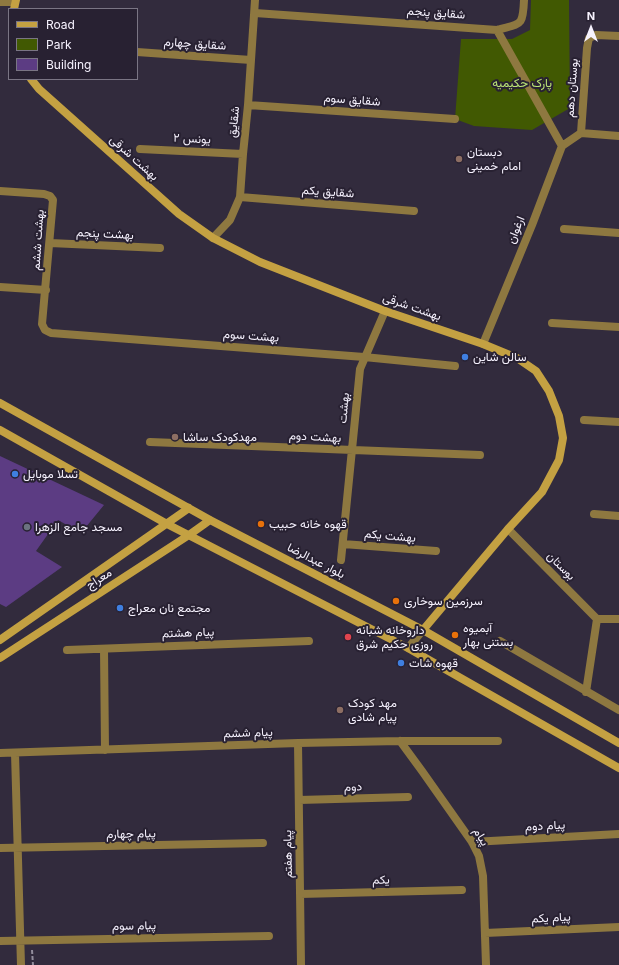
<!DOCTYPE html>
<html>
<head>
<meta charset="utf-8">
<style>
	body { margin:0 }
	#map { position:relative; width:619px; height:965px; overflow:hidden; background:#322b3d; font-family:Inter,sans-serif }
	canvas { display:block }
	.legend { position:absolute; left:8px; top:8px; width:130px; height:72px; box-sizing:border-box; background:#282132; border:1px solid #7a7584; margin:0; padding:5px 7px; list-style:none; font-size:12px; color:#f6f2fe }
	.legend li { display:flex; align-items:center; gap:8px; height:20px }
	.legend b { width:20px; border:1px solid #7a7584 }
	.north { position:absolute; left:571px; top:8px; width:40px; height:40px; -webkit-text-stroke:3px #282132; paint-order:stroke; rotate:0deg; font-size:11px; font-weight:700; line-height:16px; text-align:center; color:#f6f2fe }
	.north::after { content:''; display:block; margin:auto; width:14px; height:18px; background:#f6f2fe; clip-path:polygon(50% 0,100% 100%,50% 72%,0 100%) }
</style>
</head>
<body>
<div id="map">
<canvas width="619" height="965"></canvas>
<ul class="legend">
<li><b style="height:5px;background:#c4a142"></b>Road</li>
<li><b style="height:11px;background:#415902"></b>Park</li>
<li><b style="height:11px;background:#5c3c83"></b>Building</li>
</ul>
<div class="north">N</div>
</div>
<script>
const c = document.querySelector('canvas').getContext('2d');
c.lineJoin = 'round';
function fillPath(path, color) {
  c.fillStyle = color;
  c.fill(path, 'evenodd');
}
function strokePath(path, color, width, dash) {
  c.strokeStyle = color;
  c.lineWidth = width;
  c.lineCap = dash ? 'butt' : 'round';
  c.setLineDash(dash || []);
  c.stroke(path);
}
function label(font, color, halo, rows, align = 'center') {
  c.font = font + ' Inter,Vazirmatn,sans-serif';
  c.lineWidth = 4;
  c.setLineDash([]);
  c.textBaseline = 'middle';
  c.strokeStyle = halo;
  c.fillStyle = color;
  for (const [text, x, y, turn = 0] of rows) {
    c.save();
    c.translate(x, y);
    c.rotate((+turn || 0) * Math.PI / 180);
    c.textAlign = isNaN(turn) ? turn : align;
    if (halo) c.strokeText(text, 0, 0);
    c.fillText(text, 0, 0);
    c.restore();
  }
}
const green = new Path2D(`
	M531,0H569L570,108L532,130L474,126L455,119L461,39H512L530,30Z`);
const building = new Path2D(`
	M0,456L104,505L81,533L58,520L36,551L62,567L6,607L0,604Z`);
const path = new Path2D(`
	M32,950L33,965`);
const minor = new Path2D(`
	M0,2H15
	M255,13L497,30C521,23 523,27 524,0
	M497,30L562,146
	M137,52L251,60
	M248,105L455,119
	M581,133L587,48L589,38L596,35L619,36
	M581,133L619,136
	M140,149L243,154
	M0,191L44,194L50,196L53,200L42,324L45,330L51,333L364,357L455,366
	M240,197L414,211
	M564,229L619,233
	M213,238L230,220L240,197L243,154L248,105L255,0
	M50,243L160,248
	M0,287L46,290
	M552,323L619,327
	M483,344L532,225L562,146L581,133
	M584,420L619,422
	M150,442L480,455
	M594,514L619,516
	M508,529L597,619H619
	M343,544L436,551
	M341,560L360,369L385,311
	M500,641L619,710
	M104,649L105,750
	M67,650L309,641
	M586,692L597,619
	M400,741L422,771L472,842L479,856L483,876L486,965
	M298,743L301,965
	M0,753L298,743L400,741H498
	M15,753L21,965
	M299,800L408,797
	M472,842L619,834
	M0,848L263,843
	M300,894L462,890
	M485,933L619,927
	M0,941L269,936`);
const tertiary = new Path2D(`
	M408,648L423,630`);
const secondary = new Path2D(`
	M14,9L16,0
	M31,79L39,89L179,214L213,238L260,262L385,311L483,344L517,358L536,371L549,391L559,416L563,438L559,460L542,492L508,529L423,630
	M0,403L210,520L423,630L619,743
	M0,430L167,524L408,648L619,768
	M0,640L189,508
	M0,658L189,535L210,520`);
const markers = [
	[459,159,4,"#8d6e63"],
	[465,357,4,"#3f7fe0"],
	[175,437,4,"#8d6e63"],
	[15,474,4,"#3f7fe0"],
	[261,524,4,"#e8710a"],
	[27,527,4,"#6b7280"],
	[396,601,4,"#e8710a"],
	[120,608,4,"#3f7fe0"],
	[455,635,4,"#e8710a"],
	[348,637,4,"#e0444e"],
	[401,663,4,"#3f7fe0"],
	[340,710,4,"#8d6e63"]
];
const streetNames = [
	["شقایق پنجم",436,13,4],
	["شقایق چهارم",195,44,4],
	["بوستان دهم",572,88,-86],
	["شقایق سوم",352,100,4],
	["شقایق",234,122,-84],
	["یونس ۲",192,139,3],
	["بهشت شرقی",134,158,42],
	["شقایق یکم",328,192,4],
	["ارغوان",516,230,-68],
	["بهشت پنجم",105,234,3],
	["بهشت ششم",38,240,-86],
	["بهشت شرقی",412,307,19],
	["بهشت سوم",251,336,4],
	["بهشت",344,408,-85],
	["بهشت دوم",315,437,3],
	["بهشت یکم",390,536,5],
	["بلوار عبدالرضا",316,561,27],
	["بوستان",561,566,45],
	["معراج",99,579,-33],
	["پیام هشتم",188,633,-2],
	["پیام ششم",248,733,-2],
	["دوم",353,787,-2],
	["پیام دوم",545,826,-3],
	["پیام چهارم",131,834,-1],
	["پیام",481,837,59],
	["پیام هفتم",288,854,-91],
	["یکم",381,880,-1],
	["پیام یکم",551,918,-3],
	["پیام سوم",134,926,-1]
];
const parkNames = [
	["پارک حکیمیه",522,83]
];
const poiNames = [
	["دبستان",467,152],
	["امام خمینی",467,166],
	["سالن شاین",473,357],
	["مهدکودک ساشا",183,437],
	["تسلا موبایل",23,474],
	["قهوه خانه حبیب",269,524],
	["مسجد جامع الزهرا",35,527],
	["سرزمین سوخاری",404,601],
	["مجتمع نان معراج",128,608],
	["آبمیوه",463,628],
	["بستنی بهار",463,642],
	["داروخانه شبانه",356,630],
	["روزی حکیم شرق",356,644],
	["قهوه شات",409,663],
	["مهد کودک",348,703],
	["پیام شادی",348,717]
];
fillPath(green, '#415902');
fillPath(building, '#5c3c83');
strokePath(path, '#918c9b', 2, [4, 2]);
strokePath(minor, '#8e7840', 8);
strokePath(tertiary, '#8e7840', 8);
strokePath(secondary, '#c4a142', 8);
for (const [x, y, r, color] of markers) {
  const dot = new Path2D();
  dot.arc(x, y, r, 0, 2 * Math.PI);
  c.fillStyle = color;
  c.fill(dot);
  strokePath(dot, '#282132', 1.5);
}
label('12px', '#f6f2fe', '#282132', streetNames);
label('12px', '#bce576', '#282132', parkNames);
label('12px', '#f6f2fe', '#282132', poiNames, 'left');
</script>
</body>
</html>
